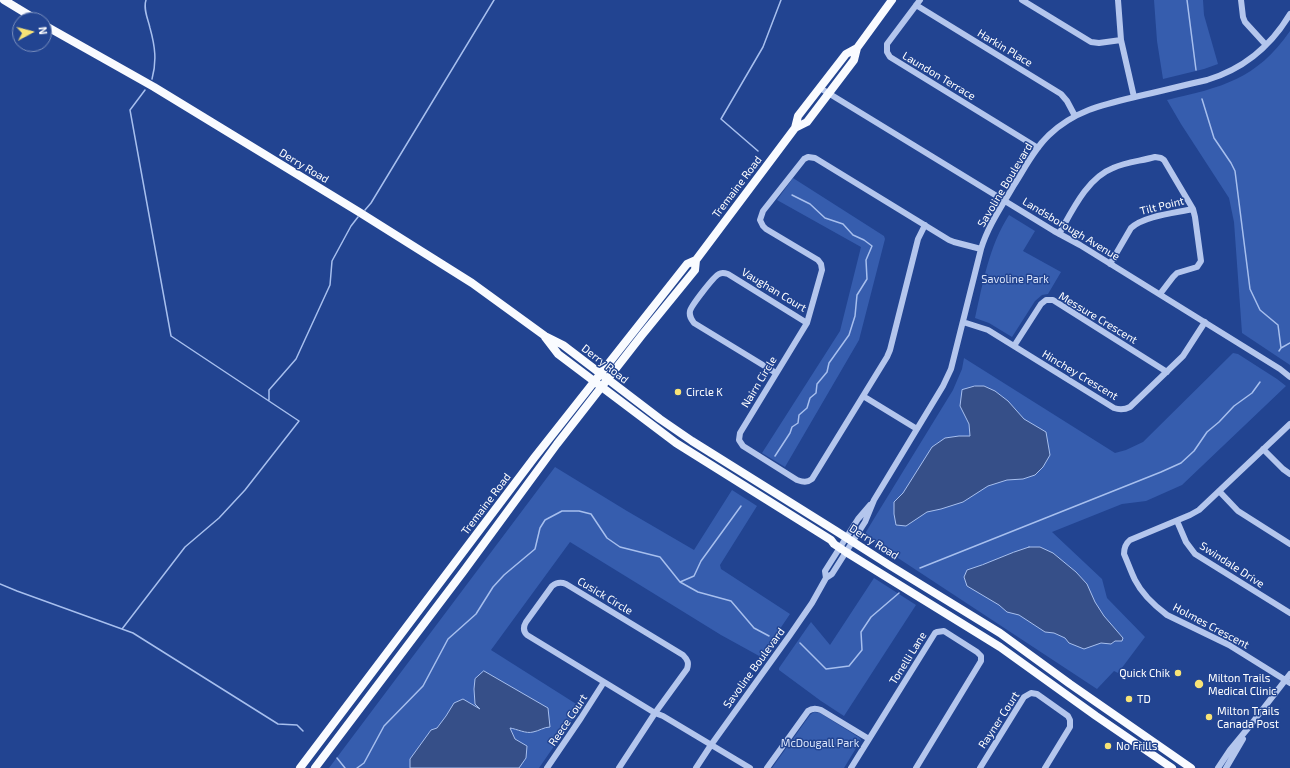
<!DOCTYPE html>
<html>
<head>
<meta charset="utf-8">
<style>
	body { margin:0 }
	#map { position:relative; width:1290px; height:768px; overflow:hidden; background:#224491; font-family:"Exo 2",sans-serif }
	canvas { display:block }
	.north { position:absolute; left:12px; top:12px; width:40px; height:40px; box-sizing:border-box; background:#224491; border:1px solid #7a8fbd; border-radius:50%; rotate:83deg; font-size:11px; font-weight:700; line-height:16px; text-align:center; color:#fff }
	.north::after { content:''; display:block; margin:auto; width:14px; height:18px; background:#f8e376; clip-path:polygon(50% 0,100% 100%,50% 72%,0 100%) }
</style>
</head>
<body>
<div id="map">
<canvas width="1290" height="768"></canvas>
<div class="north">N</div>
</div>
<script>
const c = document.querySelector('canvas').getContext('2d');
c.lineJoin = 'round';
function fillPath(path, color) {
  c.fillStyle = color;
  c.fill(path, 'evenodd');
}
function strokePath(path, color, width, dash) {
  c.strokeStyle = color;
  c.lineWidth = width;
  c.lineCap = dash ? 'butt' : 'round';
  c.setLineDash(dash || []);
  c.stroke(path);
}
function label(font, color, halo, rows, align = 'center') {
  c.font = font + ' "Exo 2",sans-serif';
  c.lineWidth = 3;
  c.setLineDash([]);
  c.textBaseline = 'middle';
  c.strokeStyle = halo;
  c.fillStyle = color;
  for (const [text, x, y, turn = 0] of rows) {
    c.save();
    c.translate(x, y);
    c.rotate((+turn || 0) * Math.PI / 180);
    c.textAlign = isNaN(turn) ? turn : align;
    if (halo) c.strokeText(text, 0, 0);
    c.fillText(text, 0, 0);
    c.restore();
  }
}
const green = new Path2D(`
	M1154,0H1203L1204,15L1218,64L1204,69L1163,79L1157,41Z
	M1290,31V365L1242,333L1234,222L1229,198L1181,124L1167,100C1222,87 1256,80 1290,31Z
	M793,178L884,236L885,239L859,340L785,467L762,453L840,331L861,247L777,200Z
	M1009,215L1035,231L1023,251L1061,272L1048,294L1042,295L1035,301L1012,337L989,323L975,318C983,283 989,246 1009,215Z
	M1233,353L1238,354L1277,379L1286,386L1182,485L1146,501L1122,504L1052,532L1102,579L1107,598L1145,637L1118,673L1114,671L1097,689L866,537V532L872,522L953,390L962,369L964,358L1115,453L1126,450L1143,442Z
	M555,467L627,511L694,550L732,490L757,506L720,565L721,569L790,614L761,657L721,635L674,606L570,542L491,650L581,707L539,768H329Z
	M874,578L916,605L844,716L821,701L779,670V668L811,622L830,645Z
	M814,712L820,713L860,738L861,740L844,768H772L810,715Z`);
const water = new Path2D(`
	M975,386H984L995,391L1008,401L1024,419L1046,432L1050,455L1043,467L1035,475L1023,479L1007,480L988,486L963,502L941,509L927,512L906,526L896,525L894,514V502L903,493L932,447L945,438L959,436H970L969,424L960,406L962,390Z
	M1029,547H1040L1053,553L1076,572L1087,584L1095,602L1104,616L1123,638L1122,641H1115L1111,644L1101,643L1084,649L1069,643L1065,638L1054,633L1045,632L1019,615L1007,612L999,605L967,586L964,577L967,570C988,564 1008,553 1029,547Z
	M484,671L548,708L550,727C544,727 539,731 533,732C526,734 517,729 510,728L515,739L527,746L526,758L519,768H410V759L431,730L437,728L446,716L454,703L463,699L480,709L475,704L474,689L475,679Z`);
const stream = new Path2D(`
	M146,0C143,9 148,19 150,28C155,46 157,61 152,79
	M1187,0L1196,70
	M1202,99L1214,138L1231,163L1235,171L1250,289L1260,310L1278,325L1281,348
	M758,151L721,119L763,47L781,0
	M365,210L371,203L494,0
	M1279,351L1281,348L1290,343
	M269,400V390L296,359L330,285L332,261L351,226L358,217
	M775,456L790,433L792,427L798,423L799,415L807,408L810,398L816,393L817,384L827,372L829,363L849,335L855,316L857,295L867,279L866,260L872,246L864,240L853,235L843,224L825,218L810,204L792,195
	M920,568L1161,472L1181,463L1194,451L1207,432L1219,422L1234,406L1252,393L1260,382
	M680,582L694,576L701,561L741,506
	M0,584L17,591L133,633L278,724L297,725L303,731
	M122,629L185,547L219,518L245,490L299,421L171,336L130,110L145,90
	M800,643L826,669L849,666L862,650L861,632L871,617L899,593
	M337,758L345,768
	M357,768L364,763L384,726L423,686L448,639L476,614L493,587L504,575L535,549L540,528L545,520L562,511H579L591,514L607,538L620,547L660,557L680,582L698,592L731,601L754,628L769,636`);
const minor = new Path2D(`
	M920,0L887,44V52L890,57L1038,148
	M1022,0L1091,42L1099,43L1121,40
	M1118,0L1121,40L1134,97
	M1241,0L1243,17L1245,22L1266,45
	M916,5L1061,94L1067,101L1075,116
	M820,88L1054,231L1080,245L1280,369L1290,377
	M925,225L918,239L890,350L887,357L812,479C807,483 803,482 797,480L743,446L739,440L740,433L807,323L822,270L821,264L818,260L766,229L763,226L760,220L763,211L804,159L808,157L815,158L949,240L954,242L981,249
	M1059,234C1072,211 1087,178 1113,168C1126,162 1141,161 1155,157L1161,158L1164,160L1193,209L1195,217L1201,261L1197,267L1177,273L1173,277L1160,294
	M1110,264L1131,228C1144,216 1175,213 1193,209
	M963,322L988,330L1114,408C1120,410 1124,410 1130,407L1183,356L1205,322
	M1014,346L1041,304L1046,300H1053L1167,372
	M776,373L694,323C691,319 689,316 690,311C691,306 714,276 719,274C722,272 725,273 728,274L807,323
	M863,396L917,429
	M1290,424L1199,510L1190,515L1130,540C1125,544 1124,548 1124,554C1128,563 1131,572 1135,580C1142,594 1155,606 1167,615L1229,645L1290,683
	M1263,449L1283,469L1290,474
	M1219,491L1238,511L1290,544
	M1177,521L1186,542L1195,554L1290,613
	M826,578L825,571L858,519L870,505
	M547,768L581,718L604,682
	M619,768L655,713L687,669C689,663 688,660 683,655L566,584C561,582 557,582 552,586L526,622C523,627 523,631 527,635L655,713L663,716L750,768
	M696,768L711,745L790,635L812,603L826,578L832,574L865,522L874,500L943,386L951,369L981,249C988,226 1002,206 1014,185C1025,168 1034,149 1049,135C1075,110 1105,104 1139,96C1162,91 1184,85 1207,80C1243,69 1271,46 1290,14
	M767,768L808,711C812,708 816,708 821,710L869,739
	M851,768L935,633L937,632L944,631L977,652L981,656V661L916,768
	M980,768L1024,697L1031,693L1037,694L1068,716L1070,720V727L1045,768
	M1218,768L1230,750L1249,727L1290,674
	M1226,768L1243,739`);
const major = new Path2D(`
	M4,0L37,20
	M44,25L154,87L359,212L472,283L545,336L563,345L660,419L692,441L836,531L889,565L1000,633L1070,684L1191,768
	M795,128L807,122L854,60L857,48L892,0
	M545,337L558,354L676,443L831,540L834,544L846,552L1000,647L1096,716L1172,768
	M300,768L534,458L687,264L696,260
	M315,768L463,572L557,444L642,335L695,270L696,260L795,128L798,116L846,54L857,48`);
const markers = [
	[678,392,4,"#f8e376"],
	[1178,673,4,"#f8e376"],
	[1199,684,5,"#f8e376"],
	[1129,699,4,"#f8e376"],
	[1209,717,4,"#f8e376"],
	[1108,746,4,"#f8e376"]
];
const streetNames = [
	["Harkin Place",1005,48,31],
	["Laundon Terrace",939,76,31],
	["Derry Road",304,166,31],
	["Savoline Boulevard",1005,185,-59],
	["Tremaine Road",737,187,-53],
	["Tilt Point",1162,206,-14],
	["Landsborough Avenue",1071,229,31],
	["Vaughan Court",774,290,31],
	["Messure Crescent",1098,318,31],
	["Derry Road",605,364,38],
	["Hinchey Crescent",1080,375,31],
	["Nairn Circle",759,382,-59],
	["Tremaine Road",486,504,-53],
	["Derry Road",874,542,32],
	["Swindale Drive",1232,565,33],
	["Cusick Circle",605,596,31],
	["Holmes Crescent",1211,626,28],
	["Tonelli Lane",908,658,-58],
	["Savoline Boulevard",754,668,-54],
	["Reece Court",568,720,-56],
	["Rayner Court",999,720,-57]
];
const parkNames = [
	["Savoline Park",1015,279],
	["McDougall Park",820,743]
];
const poiNames = [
	["Circle K",686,392],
	["Quick Chik",1170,673,"right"],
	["Milton Trails",1208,678],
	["Medical Clinic",1208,691],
	["TD",1137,699],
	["Milton Trails",1217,711],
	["Canada Post",1217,724],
	["No Frills",1116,746]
];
fillPath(green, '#365dae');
fillPath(water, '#364f88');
strokePath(water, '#a7bfee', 1);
strokePath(stream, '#a7bfee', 1.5);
strokePath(minor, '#b4c6ed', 6);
strokePath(major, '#f9fbff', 8);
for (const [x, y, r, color] of markers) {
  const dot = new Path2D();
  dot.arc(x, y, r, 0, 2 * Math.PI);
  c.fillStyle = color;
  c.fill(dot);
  strokePath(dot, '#224491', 1.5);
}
label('11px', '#fff', '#224491', streetNames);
label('11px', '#d9e3f9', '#224491', parkNames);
label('11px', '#fff', '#224491', poiNames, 'left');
</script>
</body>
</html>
